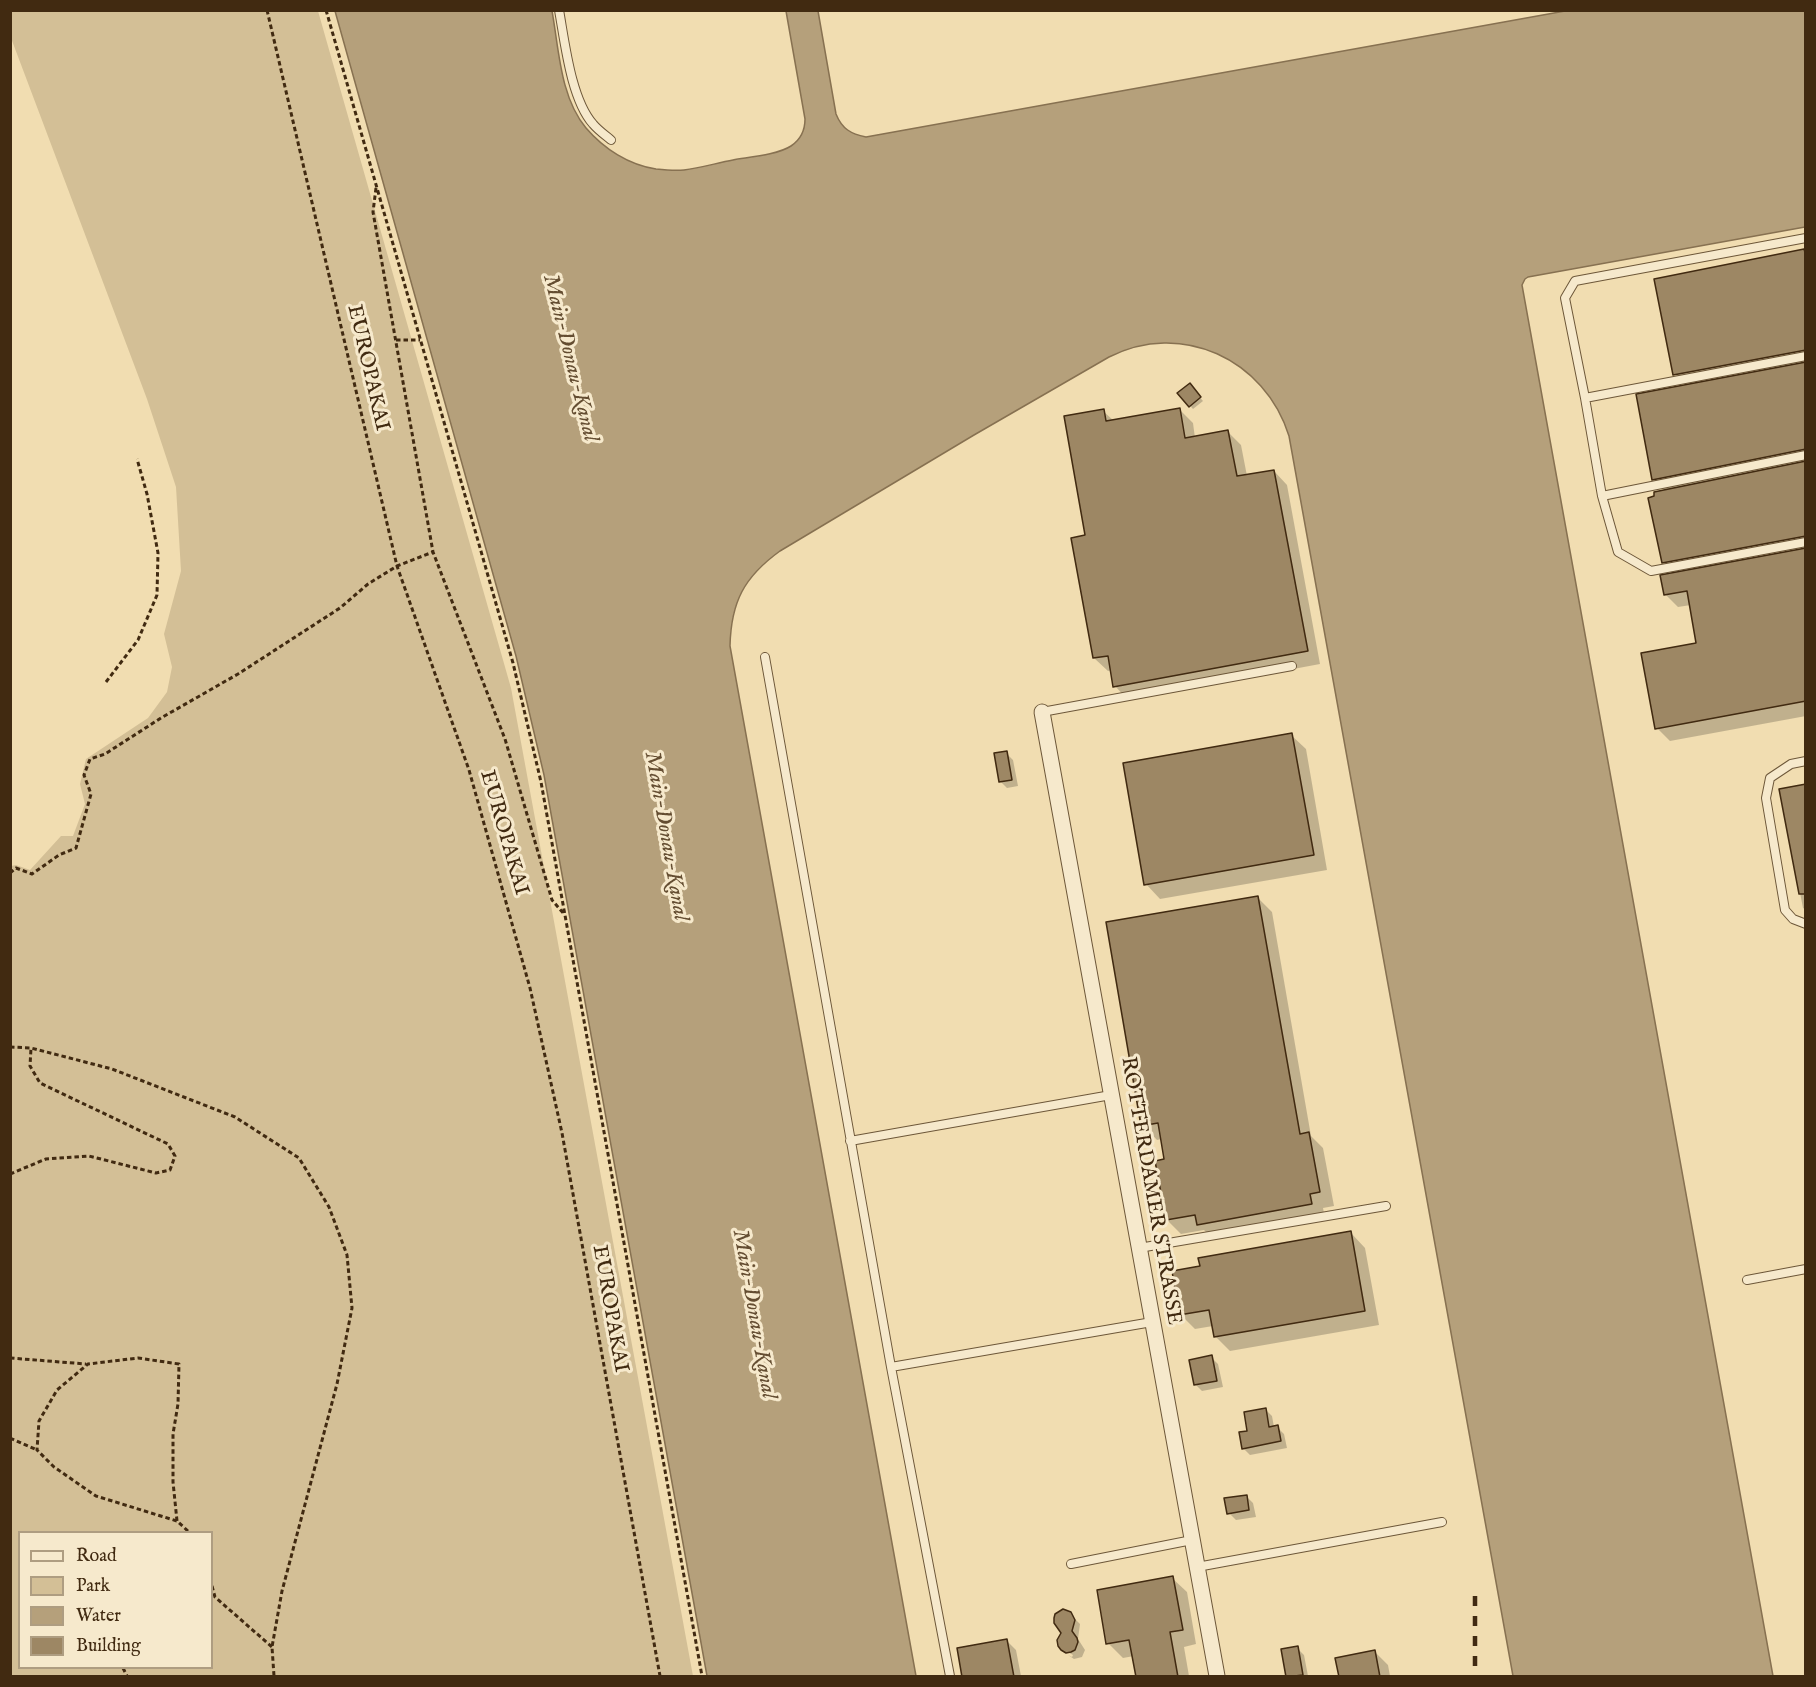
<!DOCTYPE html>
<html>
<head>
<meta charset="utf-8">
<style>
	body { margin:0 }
	#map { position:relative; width:1816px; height:1687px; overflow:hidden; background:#f1ddb1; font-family:"IM FELL English",serif }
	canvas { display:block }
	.frame { position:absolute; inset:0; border:12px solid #412a11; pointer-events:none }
	.legend { position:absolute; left:18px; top:1531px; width:195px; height:138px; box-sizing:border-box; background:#f6e9cc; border:2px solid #ae9d81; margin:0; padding:8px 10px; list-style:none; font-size:18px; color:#412a11 }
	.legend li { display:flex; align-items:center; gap:12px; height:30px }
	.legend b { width:30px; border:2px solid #ae9d81 }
</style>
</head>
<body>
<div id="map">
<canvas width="1816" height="1687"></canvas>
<div class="frame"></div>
<ul class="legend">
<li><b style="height:8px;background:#f6e9cc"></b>Road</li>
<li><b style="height:16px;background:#d3bf96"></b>Park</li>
<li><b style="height:16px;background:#b5a07b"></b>Water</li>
<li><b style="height:16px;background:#9d8764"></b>Building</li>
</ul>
</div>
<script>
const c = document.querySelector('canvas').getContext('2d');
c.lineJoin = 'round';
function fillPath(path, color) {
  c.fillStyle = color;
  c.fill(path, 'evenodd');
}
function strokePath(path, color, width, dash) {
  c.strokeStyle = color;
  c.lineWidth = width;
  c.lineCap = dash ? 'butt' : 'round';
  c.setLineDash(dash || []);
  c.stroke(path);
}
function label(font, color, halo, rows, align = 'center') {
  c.font = font + ' "IM FELL English",serif';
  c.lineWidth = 6;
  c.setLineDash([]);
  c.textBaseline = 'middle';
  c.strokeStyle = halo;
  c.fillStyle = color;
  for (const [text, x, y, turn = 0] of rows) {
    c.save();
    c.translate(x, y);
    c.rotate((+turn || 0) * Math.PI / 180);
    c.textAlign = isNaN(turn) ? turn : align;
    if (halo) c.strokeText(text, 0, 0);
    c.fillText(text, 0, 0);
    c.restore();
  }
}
const green = new Path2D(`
	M11,10L318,11L511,688L693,1676H11V866L16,865L30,870L61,836H73L85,804L80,784L86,759L148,718L167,692L172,667L164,634L181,571L176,487L147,399L11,38ZM20,1532H212V1668H20Z`);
const water = new Path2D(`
	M335,11H552C559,49 560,97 586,128C604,149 629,165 656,169C665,170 675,171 684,170C700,168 717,163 733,160C750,157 777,155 791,146C800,140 805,130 805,119L786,11H818L836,114C842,129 851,134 866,137L1565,11H1805V227L1528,277L1525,279L1522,285L1773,1676H1513L1289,436C1265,359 1181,320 1109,357L974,435L780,551C744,577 731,602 730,646L916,1676H707L544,775L516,656Z`);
const shadow = new Path2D(`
	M1804,251L1806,252V716L1670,741L1657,728L1698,644L1691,605L1678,607L1665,594L1675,574L1663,562L1665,491L1653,479L1687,386L1675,374Z
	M1189,385L1203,401L1193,409L1179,394Z
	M1179,409L1193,423L1195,438L1228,432L1241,445L1247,476L1274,471L1287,485L1320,664L1128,700L1115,686L1112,670L1108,671L1094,658L1087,536L1103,411L1114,421Z
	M1291,735L1306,749L1327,870L1160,899L1146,884Z
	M1006,753L1013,760L1018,786L1007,788L1000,781Z
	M1806,786V910L1803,908L1780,791Z
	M1258,898L1272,912L1311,1136L1323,1148L1334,1206L1323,1208L1325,1218L1213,1239L1204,1230L1181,1234L1167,1220L1166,1160L1162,1139L1157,1140L1143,1125Z
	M1351,1233L1365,1248L1379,1325L1230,1351L1215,1336L1213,1326L1195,1329L1180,1314Z
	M1211,1357L1218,1364L1223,1387L1202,1391L1195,1384Z
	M1265,1409L1272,1416L1274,1427H1277L1284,1434L1287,1448L1250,1455L1243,1448L1249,1432Z
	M1246,1496L1253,1503L1256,1517L1236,1520L1229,1513Z
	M1172,1578L1187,1592L1196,1644L1184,1647L1189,1676H1138L1134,1656L1123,1658L1108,1643Z
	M1067,1611L1080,1624L1078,1639L1085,1650L1082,1657L1074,1659L1068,1655L1072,1657L1073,1655L1064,1650L1062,1633Z
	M1007,1641L1016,1650L1021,1676H963Z
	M1297,1648L1304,1655L1308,1676H1287Z
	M1375,1652L1388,1665L1390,1676H1340Z`);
const building = new Path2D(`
	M1804,249L1806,256V350L1673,375L1654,279Z
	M1806,362V449L1652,480L1636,394Z
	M1190,383L1201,397L1189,407L1177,393Z
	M1180,408L1185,438L1228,430L1237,476L1274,470L1308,651L1113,687L1108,656L1093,658L1071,538L1085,535L1064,416L1104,409L1106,421Z
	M1806,461V536L1662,563L1648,498L1654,496V492Z
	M1806,548V701L1655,729L1641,653L1696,643L1687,591L1664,595L1660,575Z
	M1292,733L1314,855L1144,885L1123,763Z
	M1007,751L1012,780L999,782L994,753Z
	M1806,784V894H1799L1779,789Z
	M1258,896L1300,1134L1309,1132L1320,1192L1310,1194L1312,1204L1197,1225L1195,1215L1166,1220L1155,1161L1164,1159L1158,1123L1141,1126L1106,922Z
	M1351,1231L1365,1311L1214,1337L1209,1310L1179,1315L1172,1271L1200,1266L1198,1258Z
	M1212,1355L1217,1381L1194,1385L1189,1360Z
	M1266,1408L1269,1427L1278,1425L1281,1441L1242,1449L1239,1432L1247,1431L1244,1412Z
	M1247,1495L1249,1510L1227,1514L1224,1498Z
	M1173,1576L1183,1630L1170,1632L1178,1677H1136L1129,1640L1106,1644L1097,1590Z
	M1063,1609L1071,1612L1075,1620L1072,1631L1077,1638L1078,1642L1075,1650L1071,1652L1066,1653L1061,1650L1058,1646L1057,1640L1061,1633L1054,1623V1618L1055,1614Z
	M1007,1639L1014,1677H962L957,1648Z
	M1298,1646L1303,1675L1286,1677L1281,1649Z
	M1375,1650L1380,1677H1339L1335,1658Z`);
const path = new Path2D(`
	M267,10L397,566L469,770L530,988L562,1133L660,1676
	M326,10L513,663L541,782L702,1676
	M376,188L373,212L433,552L505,739L552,900L564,914
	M396,340H420
	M106,682L138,640L157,595L158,553L147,494L137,459
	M10,873L16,868L32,874L59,855L76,848L91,794L84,775L90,759L105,754L161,718L238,674L340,608L368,584L397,566L433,552
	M10,1047L31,1048L112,1069L235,1117L299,1158L329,1207L347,1255L352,1308L337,1384L282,1591L272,1647L274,1676
	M10,1174L46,1159L89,1156L156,1173L170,1170L175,1156L168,1144L40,1083L30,1066L31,1048
	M10,1358L86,1364
	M10,1438L37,1450
	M177,1521L173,1482V1434L178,1404L179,1364L138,1358L88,1364L57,1390L39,1421L37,1450L54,1467L96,1496L177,1521L189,1532
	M212,1586L215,1597L272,1647
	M123,1668L127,1676`);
const service = new Path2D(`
	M559,10C565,43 571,99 593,124C598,130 605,135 611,140
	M1806,238L1575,281L1565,298L1585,398L1602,496L1618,552L1651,571L1806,542
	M1585,398L1806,356
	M1602,496L1806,455
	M765,657L891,1367L950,1676
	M1042,712L1292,666
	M1806,761L1791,764L1770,778L1766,798L1785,910L1793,919L1806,924
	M850,1141L1111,1095
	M1139,1248L1386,1206
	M1747,1280L1806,1269
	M891,1367L1152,1322
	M1071,1564L1192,1540
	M1197,1567L1442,1522`);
const minor = new Path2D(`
	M1042,712L1217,1676`);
const rail = new Path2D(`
	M1475,1596V1676`);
const streetNames = [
	["EUROPAKAI",367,368,77],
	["EUROPAKAI",503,833,74],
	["ROTTERDAMER STRASSE",1150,1191,80],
	["EUROPAKAI",609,1309,80]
];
const waterNames = [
	["Main-Donau-Kanal",569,358,76],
	["Main-Donau-Kanal",665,836,80],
	["Main-Donau-Kanal",753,1314,80]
];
fillPath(green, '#d3bf96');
fillPath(water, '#b5a07b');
strokePath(water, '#877151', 1.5);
fillPath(shadow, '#0003');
fillPath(building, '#9d8764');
strokePath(building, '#412a11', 1.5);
strokePath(service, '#6d5739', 10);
strokePath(minor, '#6d5739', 17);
strokePath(path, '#412a11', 3, [4.5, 3]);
strokePath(service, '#f6e9cc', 8);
strokePath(minor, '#f6e9cc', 15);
strokePath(rail, '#412a11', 4.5, [10, 10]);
label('21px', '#412a11', '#f6e9cc', streetNames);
label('italic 22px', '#644d31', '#f6e9cc', waterNames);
</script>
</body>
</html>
